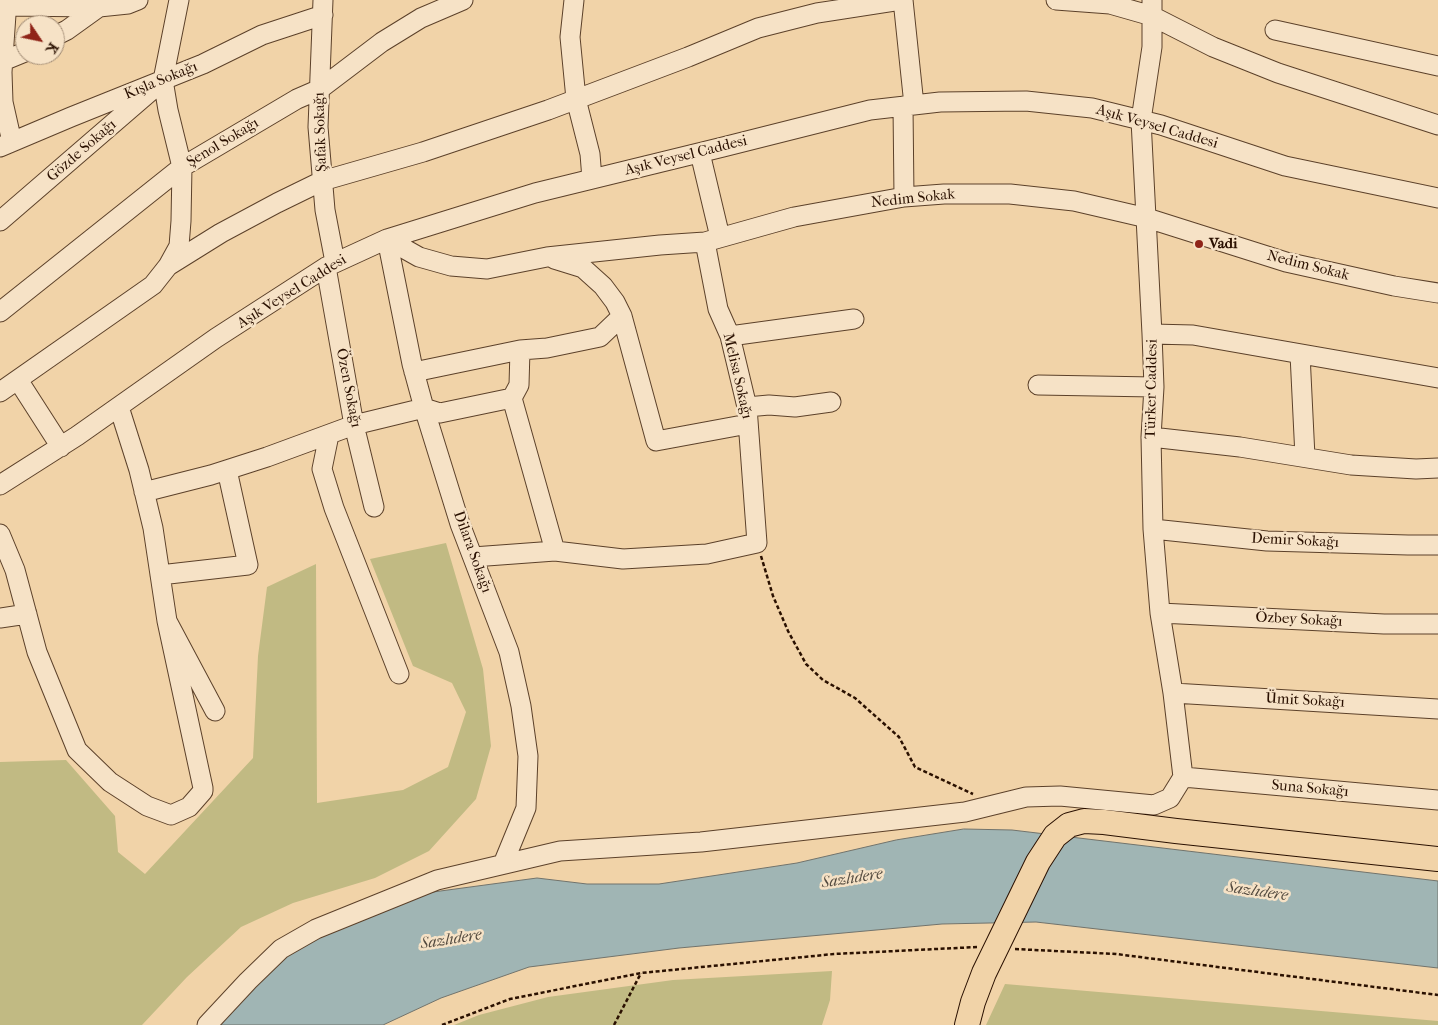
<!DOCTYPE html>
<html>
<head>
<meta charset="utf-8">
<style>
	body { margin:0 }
	#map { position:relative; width:1438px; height:1025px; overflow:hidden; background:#f1d3a8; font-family:"IM FELL French Canon",serif }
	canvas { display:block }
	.north { position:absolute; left:15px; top:15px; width:50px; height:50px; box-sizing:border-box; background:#f6e2c6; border:1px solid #a48e77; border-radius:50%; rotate:124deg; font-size:14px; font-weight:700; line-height:20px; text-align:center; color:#2a1000 }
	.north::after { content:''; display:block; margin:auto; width:18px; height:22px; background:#8f2418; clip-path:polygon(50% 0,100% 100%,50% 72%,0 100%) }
</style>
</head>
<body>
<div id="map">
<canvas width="1438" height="1025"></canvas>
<div class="north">K</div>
</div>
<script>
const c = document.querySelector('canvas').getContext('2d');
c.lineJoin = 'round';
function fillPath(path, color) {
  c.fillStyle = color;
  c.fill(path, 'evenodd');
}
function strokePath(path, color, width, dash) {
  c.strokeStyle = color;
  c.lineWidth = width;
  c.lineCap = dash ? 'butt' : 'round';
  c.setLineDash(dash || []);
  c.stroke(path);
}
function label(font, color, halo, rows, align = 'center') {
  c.font = font + ' "IM FELL French Canon",serif';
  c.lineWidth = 5;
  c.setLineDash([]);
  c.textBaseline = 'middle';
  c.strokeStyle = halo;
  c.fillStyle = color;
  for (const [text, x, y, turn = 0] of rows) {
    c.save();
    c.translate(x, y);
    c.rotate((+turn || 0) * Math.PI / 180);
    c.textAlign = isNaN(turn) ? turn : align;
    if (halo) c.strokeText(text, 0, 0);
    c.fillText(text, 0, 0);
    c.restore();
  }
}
const green = new Path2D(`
	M446,543L483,669L491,746L476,799L429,851L375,878L293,903L241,927L187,977L142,1025H0V762L66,760L115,816L118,852L145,874L253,758L258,656L267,587L316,564L317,803L403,790L448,767L466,712L452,683L413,666L370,559Z
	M832,971L830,1000L822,1025H454L479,1015L548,997L673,980Z
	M1005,984L1438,1021V1025H986Z`);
const water = new Path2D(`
	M964,829L1012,830L1438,881V968L1036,922L942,924L679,948L529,967L441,998L383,1025H216L257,973L313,937L368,911L433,892L537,878L587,884H659L797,863L896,840Z`);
const path = new Path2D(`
	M761,556L773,596L788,631L806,664L823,680L855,698L899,737L915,767L973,794
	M1015,949L1116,954L1438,995
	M442,1025L510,999L641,973L834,954L977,947
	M614,1025L641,973`);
const minor = new Path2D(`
	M7,0L2,72L3,102L12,142
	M323,0L318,127L325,210L335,262
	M574,0L570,37L576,99L590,154L592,179
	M903,0L914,105
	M1056,0L1110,4L1152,16L1213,47L1278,73L1438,125
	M1152,0V47L1141,120L1152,334L1154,387L1151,437L1153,529L1160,613L1173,693L1183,777
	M6,6L99,7L128,4L138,0
	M1275,30L1438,66
	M55,36L67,30L99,7
	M3,61L25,52
	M903,106L904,197
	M0,147L71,117L203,64L262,35L323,15
	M700,153L720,237
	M0,221L153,89
	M387,239L419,257L451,266L487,269L547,257L660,245L705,242L794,217L904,197L944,194H1010L1074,201L1147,218L1286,262L1394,286L1438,293
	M387,239L412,364L424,408L460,524L509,652L521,706L528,756L526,808L503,864
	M554,259L583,268L603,286L615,302L622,316L656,441L748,424
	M168,266L221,233L277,203L322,181L423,152L548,110L688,57L758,28L817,13L901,0
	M326,267L354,425L374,507
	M0,312L182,167L297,99L320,89L382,42L421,18L463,0
	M1152,334L1193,335L1438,378
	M730,336L854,319
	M520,350L519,385L512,398L555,551
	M1300,354L1305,457
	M414,372L520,350L547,348L600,337L622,316
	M18,380L61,447
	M1038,385L1154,387
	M0,392L153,285L168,266L179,246L181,221L182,167L168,110L163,80L179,0
	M119,407L139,470L153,528L167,621L215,711
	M747,407L769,405L795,407L831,402
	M329,435L322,469L334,508L399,674
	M1151,437L1240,447L1351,465L1416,469L1438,468
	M0,485L77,436L216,338L326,267L387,239L535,193L723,147L870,110L940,102L1026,101L1092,108L1161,125L1285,166L1438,198
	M144,492L211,475L267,457L354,425L424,408L440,413L512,398
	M1153,529L1267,541L1408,545H1438
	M0,534L15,570L37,652L77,750L110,782L147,806L171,815L189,807L203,791V788L167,621
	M473,557L555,551L623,559L707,554L757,543L747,407L730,336L718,309L705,242
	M160,575L248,565L227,470
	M1160,613L1384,624H1438
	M0,618L27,614
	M1173,693L1438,709
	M1183,777L1438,800
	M207,1025L248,981L281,949L316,929L437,880L560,851L701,842L965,812L1026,797L1060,796L1154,805L1170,798L1183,777`);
const major = new Path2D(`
	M967,1025L973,1002L984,973L1038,862L1055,836L1069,825L1084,821L1104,822L1176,831L1438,859`);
const markers = [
	[1199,244,5,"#8f2418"]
];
const streetNames = [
	["Kışla Sokağı",161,81,-22],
	["Aşık Veysel Caddesi",1157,127,16],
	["Şafak Sokağı",321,132,-92],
	["Şenol Sokağı",223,143,-31],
	["Gözde Sokağı",82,151,-41],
	["Aşık Veysel Caddesi",686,156,-14],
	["Nedim Sokak",913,199,-6],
	["Nedim Sokak",1308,266,14],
	["Aşık Veysel Caddesi",292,292,-32],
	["Melisa Sokağı",737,376,77],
	["Özen Sokağı",348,388,79],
	["Türker Caddesi",1152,389,-89],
	["Demir Sokağı",1295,541,3],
	["Dilara Sokağı",472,552,70],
	["Özbey Sokağı",1299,620,3],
	["Ümit Sokağı",1305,701,3],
	["Suna Sokağı",1310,789,5]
];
const poiNames = [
	["Vadi",1209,244]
];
const waterNames = [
	["Sazlıdere",852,879,-9],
	["Sazlıdere",1257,892,8],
	["Sazlıdere",451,940,-9]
];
fillPath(green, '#c1ba83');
fillPath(water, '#a0b5b4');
strokePath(water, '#71736c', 1);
strokePath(minor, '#5c412a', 21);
strokePath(major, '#2a1000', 26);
strokePath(path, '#2a1000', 2.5, [4, 2.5]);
strokePath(minor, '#f6e2c6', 19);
strokePath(major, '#f1d3a8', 24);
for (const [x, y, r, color] of markers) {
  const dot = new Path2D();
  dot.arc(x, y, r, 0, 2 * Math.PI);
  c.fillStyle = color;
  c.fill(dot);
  strokePath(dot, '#f6e2c6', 2);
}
label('15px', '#2a1000', '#f6e2c6', streetNames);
label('bold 15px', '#2a1000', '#f6e2c6', poiNames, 'left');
label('italic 16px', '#534a3f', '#f6e2c6', waterNames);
</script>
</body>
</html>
